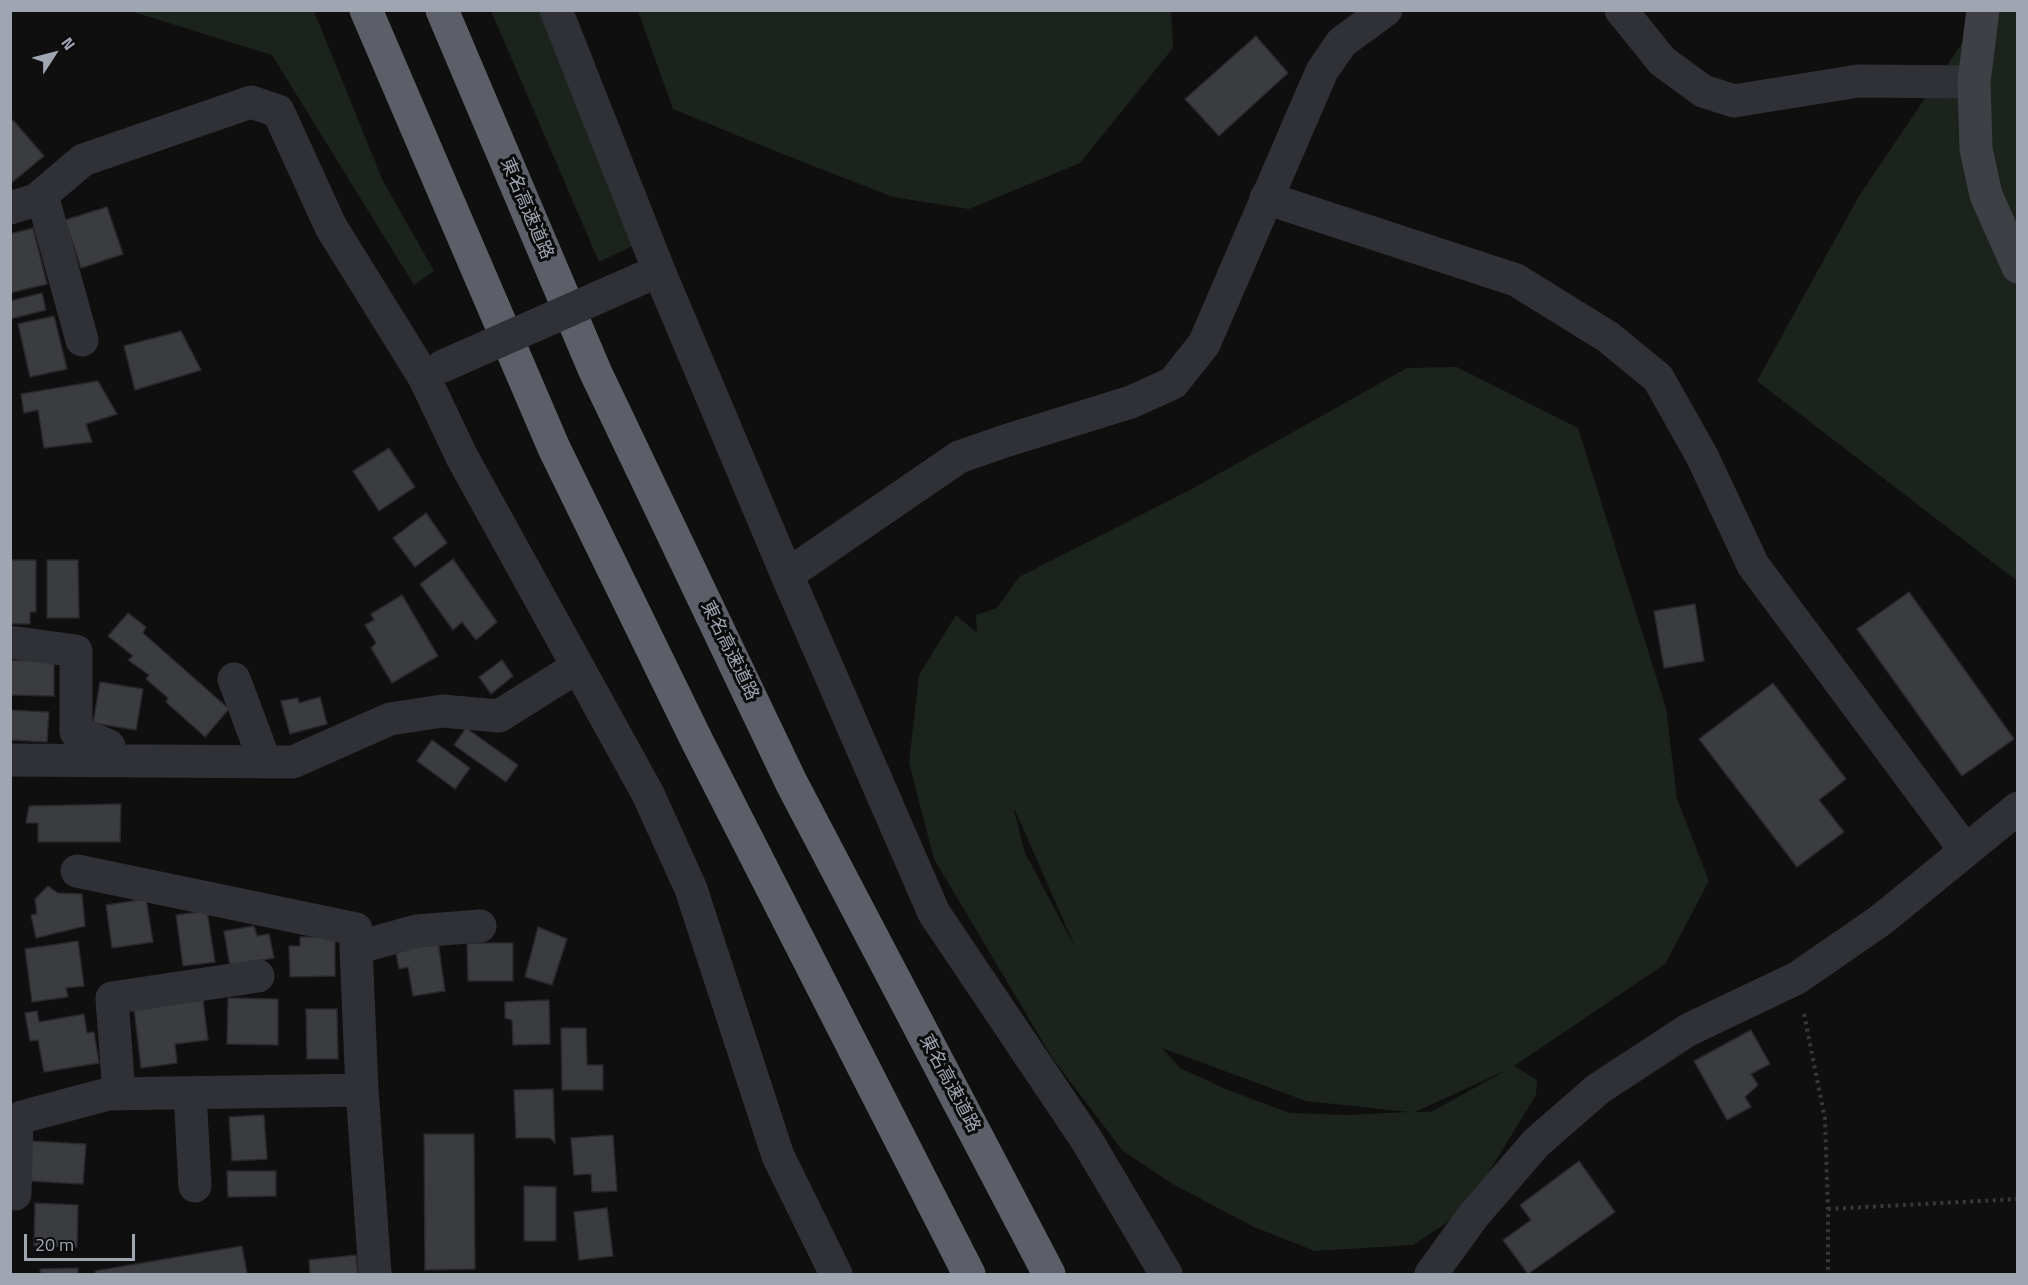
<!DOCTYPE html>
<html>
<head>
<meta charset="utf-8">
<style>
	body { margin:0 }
	#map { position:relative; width:2028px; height:1285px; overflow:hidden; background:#0f0f10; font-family:"Titillium Web",sans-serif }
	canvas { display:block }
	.frame { position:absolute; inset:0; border:12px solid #9fa6b2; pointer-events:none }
	.north { position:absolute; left:24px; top:24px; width:60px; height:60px; -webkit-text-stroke:4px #0a0a0b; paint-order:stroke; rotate:54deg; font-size:16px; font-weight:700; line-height:24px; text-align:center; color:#9fa6b2 }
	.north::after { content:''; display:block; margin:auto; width:21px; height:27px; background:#9fa6b2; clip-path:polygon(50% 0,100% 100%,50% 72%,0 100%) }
	.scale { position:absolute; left:24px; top:1234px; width:111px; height:27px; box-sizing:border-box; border:3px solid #9fa6b2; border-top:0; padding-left:8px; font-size:18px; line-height:21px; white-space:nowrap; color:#9fa6b2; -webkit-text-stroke:4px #0a0a0b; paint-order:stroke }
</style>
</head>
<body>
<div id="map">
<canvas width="2028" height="1285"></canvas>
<div class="frame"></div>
<div class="north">N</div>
<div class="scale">20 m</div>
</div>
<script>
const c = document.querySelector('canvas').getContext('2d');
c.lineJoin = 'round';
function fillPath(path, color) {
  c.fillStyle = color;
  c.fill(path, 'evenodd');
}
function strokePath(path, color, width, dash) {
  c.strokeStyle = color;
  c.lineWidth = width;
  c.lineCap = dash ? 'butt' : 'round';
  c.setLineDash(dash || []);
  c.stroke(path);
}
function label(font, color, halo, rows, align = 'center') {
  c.font = font + ' "Titillium Web","Noto Sans JP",sans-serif';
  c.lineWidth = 6;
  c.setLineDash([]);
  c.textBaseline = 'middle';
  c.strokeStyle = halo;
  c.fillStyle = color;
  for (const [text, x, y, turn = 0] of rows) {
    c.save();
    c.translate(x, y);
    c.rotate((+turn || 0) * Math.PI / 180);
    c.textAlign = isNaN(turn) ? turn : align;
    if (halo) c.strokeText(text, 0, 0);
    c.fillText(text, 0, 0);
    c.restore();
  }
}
const green = new Path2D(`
	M130,11H314L383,181L434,271L414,285L272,55Z
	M491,11H543L632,246L599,262Z
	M638,11H1171L1173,48L1080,163L969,209L893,197L785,155L673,109Z
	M1982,11H2017V581L1757,381L1859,196L1981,15Z
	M1457,367L1578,428L1666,708L1677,799L1709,881L1665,964L1514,1066L1537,1080L1536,1095L1473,1198L1445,1224L1413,1245L1315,1251L1254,1227L1171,1183L1123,1151L1053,1059L934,859L909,763L919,675L956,615L977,633L976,615L997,608L1019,577L1188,491L1407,368ZM1014,810H1015L1076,949L1025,853ZM1162,1048L1306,1101L1408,1112L1348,1115L1290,1113L1228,1090L1180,1068ZM1503,1072L1431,1112H1415L1502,1072Z`);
const building = new Path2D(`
	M1256,36L1288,73L1219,136L1185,99Z
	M13,120L44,156L10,184V123Z
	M107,207L123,254L81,268L65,220Z
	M33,228L47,284L10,293V234Z
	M42,293L46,310L10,319V301Z
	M54,316L67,369L30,377L18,324Z
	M181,331L201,370L135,390L124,346Z
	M98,381L117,414L86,424L92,442L44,448L38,410L24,413L21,394Z
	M389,448L415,487L379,511L353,471Z
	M426,513L447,543L415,567L393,538Z
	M453,559L497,622L476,640L462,622L453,630L420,584Z
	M10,560H36V612H30V624H10Z
	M47,560H78L79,618H47Z
	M1909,592L2014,739L1962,776L1857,629Z
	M402,595L438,656L392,683L371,648L376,643L365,625L374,620L371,614Z
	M1695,604L1704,661L1664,668L1654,611Z
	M128,613L146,627L143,633L229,709L205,737L166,702L168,698L146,679L149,675L128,660L133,656L108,636Z
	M10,660L54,661V696L10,695Z
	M502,660L513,676L491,694L479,677Z
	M100,682L143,689L136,730L93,723Z
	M1773,683L1846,779L1819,800L1844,832L1797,867L1699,739Z
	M320,697L327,724L290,734L281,701L298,698L299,703Z
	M10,710L49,712L47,742L10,740Z
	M466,728L518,765L506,782L454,745Z
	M432,740L470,768L455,789L417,761Z
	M121,804L120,842H38V823H26L29,806Z
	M48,886L58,893L82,894L85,926L36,938L31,915L37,914L35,899Z
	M146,899L153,942L112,948L106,905Z
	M207,911L215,962L183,966L176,915Z
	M254,926L257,936L269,934L274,958L230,966L224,931Z
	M538,927L567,939L552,985L525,977Z
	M300,937H335V976L290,977L289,946H300Z
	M78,941L84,986L66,988L68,997L32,1002L25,949Z
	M438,941L445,991L413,996L408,967L399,969L395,947Z
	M467,943H513V981H468Z
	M228,998L278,999V1045L227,1044Z
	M203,1000L208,1040L175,1044L177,1063L141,1068L134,1009Z
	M549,1000L550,1044L513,1045L512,1020L505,1018V1002Z
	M306,1009H337L338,1059H307Z
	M37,1011L39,1022L84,1014L87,1033L94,1032L99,1063L44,1072L38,1040L30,1041L25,1013Z
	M561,1028H586L587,1065H603V1090H562Z
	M1751,1030L1770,1064L1751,1074L1758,1085L1745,1097L1751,1107L1727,1120L1694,1061Z
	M553,1089L555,1143L550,1138H516L514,1090Z
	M264,1115L267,1159L232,1161L229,1117Z
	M424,1134H474L475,1269L425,1270Z
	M613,1135L617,1191L592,1192L591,1174L574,1175L571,1138Z
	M30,1141L86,1144L83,1184L28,1181Z
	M1579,1161L1615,1212L1528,1274L1503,1240L1531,1220L1520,1205Z
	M227,1171H276V1196L228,1197Z
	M524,1186L556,1187V1241H524Z
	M35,1203L78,1205L77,1247L34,1246Z
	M607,1208L613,1256L579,1260L574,1212Z
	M242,1246L247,1274H96L95,1271Z
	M356,1255L358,1274H310L309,1260Z
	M78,1268V1274H41L40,1269Z`);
const path = new Path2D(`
	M1804,1014L1825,1119L1828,1209V1274
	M1828,1209L2018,1199`);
const street = new Path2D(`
	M556,10L659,271L787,575L934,913L1086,1139L1166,1274
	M1621,10L1662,61L1703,91L1734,101L1858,81L1974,82
	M42,195L82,340
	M1266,198L1516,280L1608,337L1658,378L1702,456L1753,565L1965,850
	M10,208L36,200L83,160L251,102L278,111L331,227L424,377L462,457L648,794L691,889L778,1156L836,1274
	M787,575L959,457L1005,441L1131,402L1173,383L1204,344L1322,71L1342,42L1386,10
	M10,642L76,651V732L109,746V761
	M234,679L265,762
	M10,760L293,762L390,719L442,711L499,716L577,667
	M77,871L356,929V948
	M362,1090L356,948L417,931L480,926
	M190,1093L195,1186
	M119,1094L112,998L258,976
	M10,1126L22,1117L108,1094L362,1090L375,1274
	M15,1194L17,1121
	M1431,1274L1474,1215L1536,1143L1598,1089L1688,1030L1797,978L1881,920L2018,808`);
const secondary = new Path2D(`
	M1983,10L1974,82L1976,149L1986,195L2018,267`);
const highway = new Path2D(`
	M366,10L554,448L698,743L969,1274
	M442,10L595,371L791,782L1049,1274`);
const streetBridge = new Path2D(`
	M443,366L640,279`);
const streetNames = [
	["東名高速道路",526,209,67],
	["東名高速道路",729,651,64],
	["東名高速道路",949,1084,62]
];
fillPath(green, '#1b231c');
fillPath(building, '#3b3c40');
strokePath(building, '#29292d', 1.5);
strokePath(path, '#36383d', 4, [3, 4.5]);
strokePath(street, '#303136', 33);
strokePath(secondary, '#3e4046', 33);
strokePath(highway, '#5c5f67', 33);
strokePath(streetBridge, '#303136', 33);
label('18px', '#9fa6b2', '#0a0a0b', streetNames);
</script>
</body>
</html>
